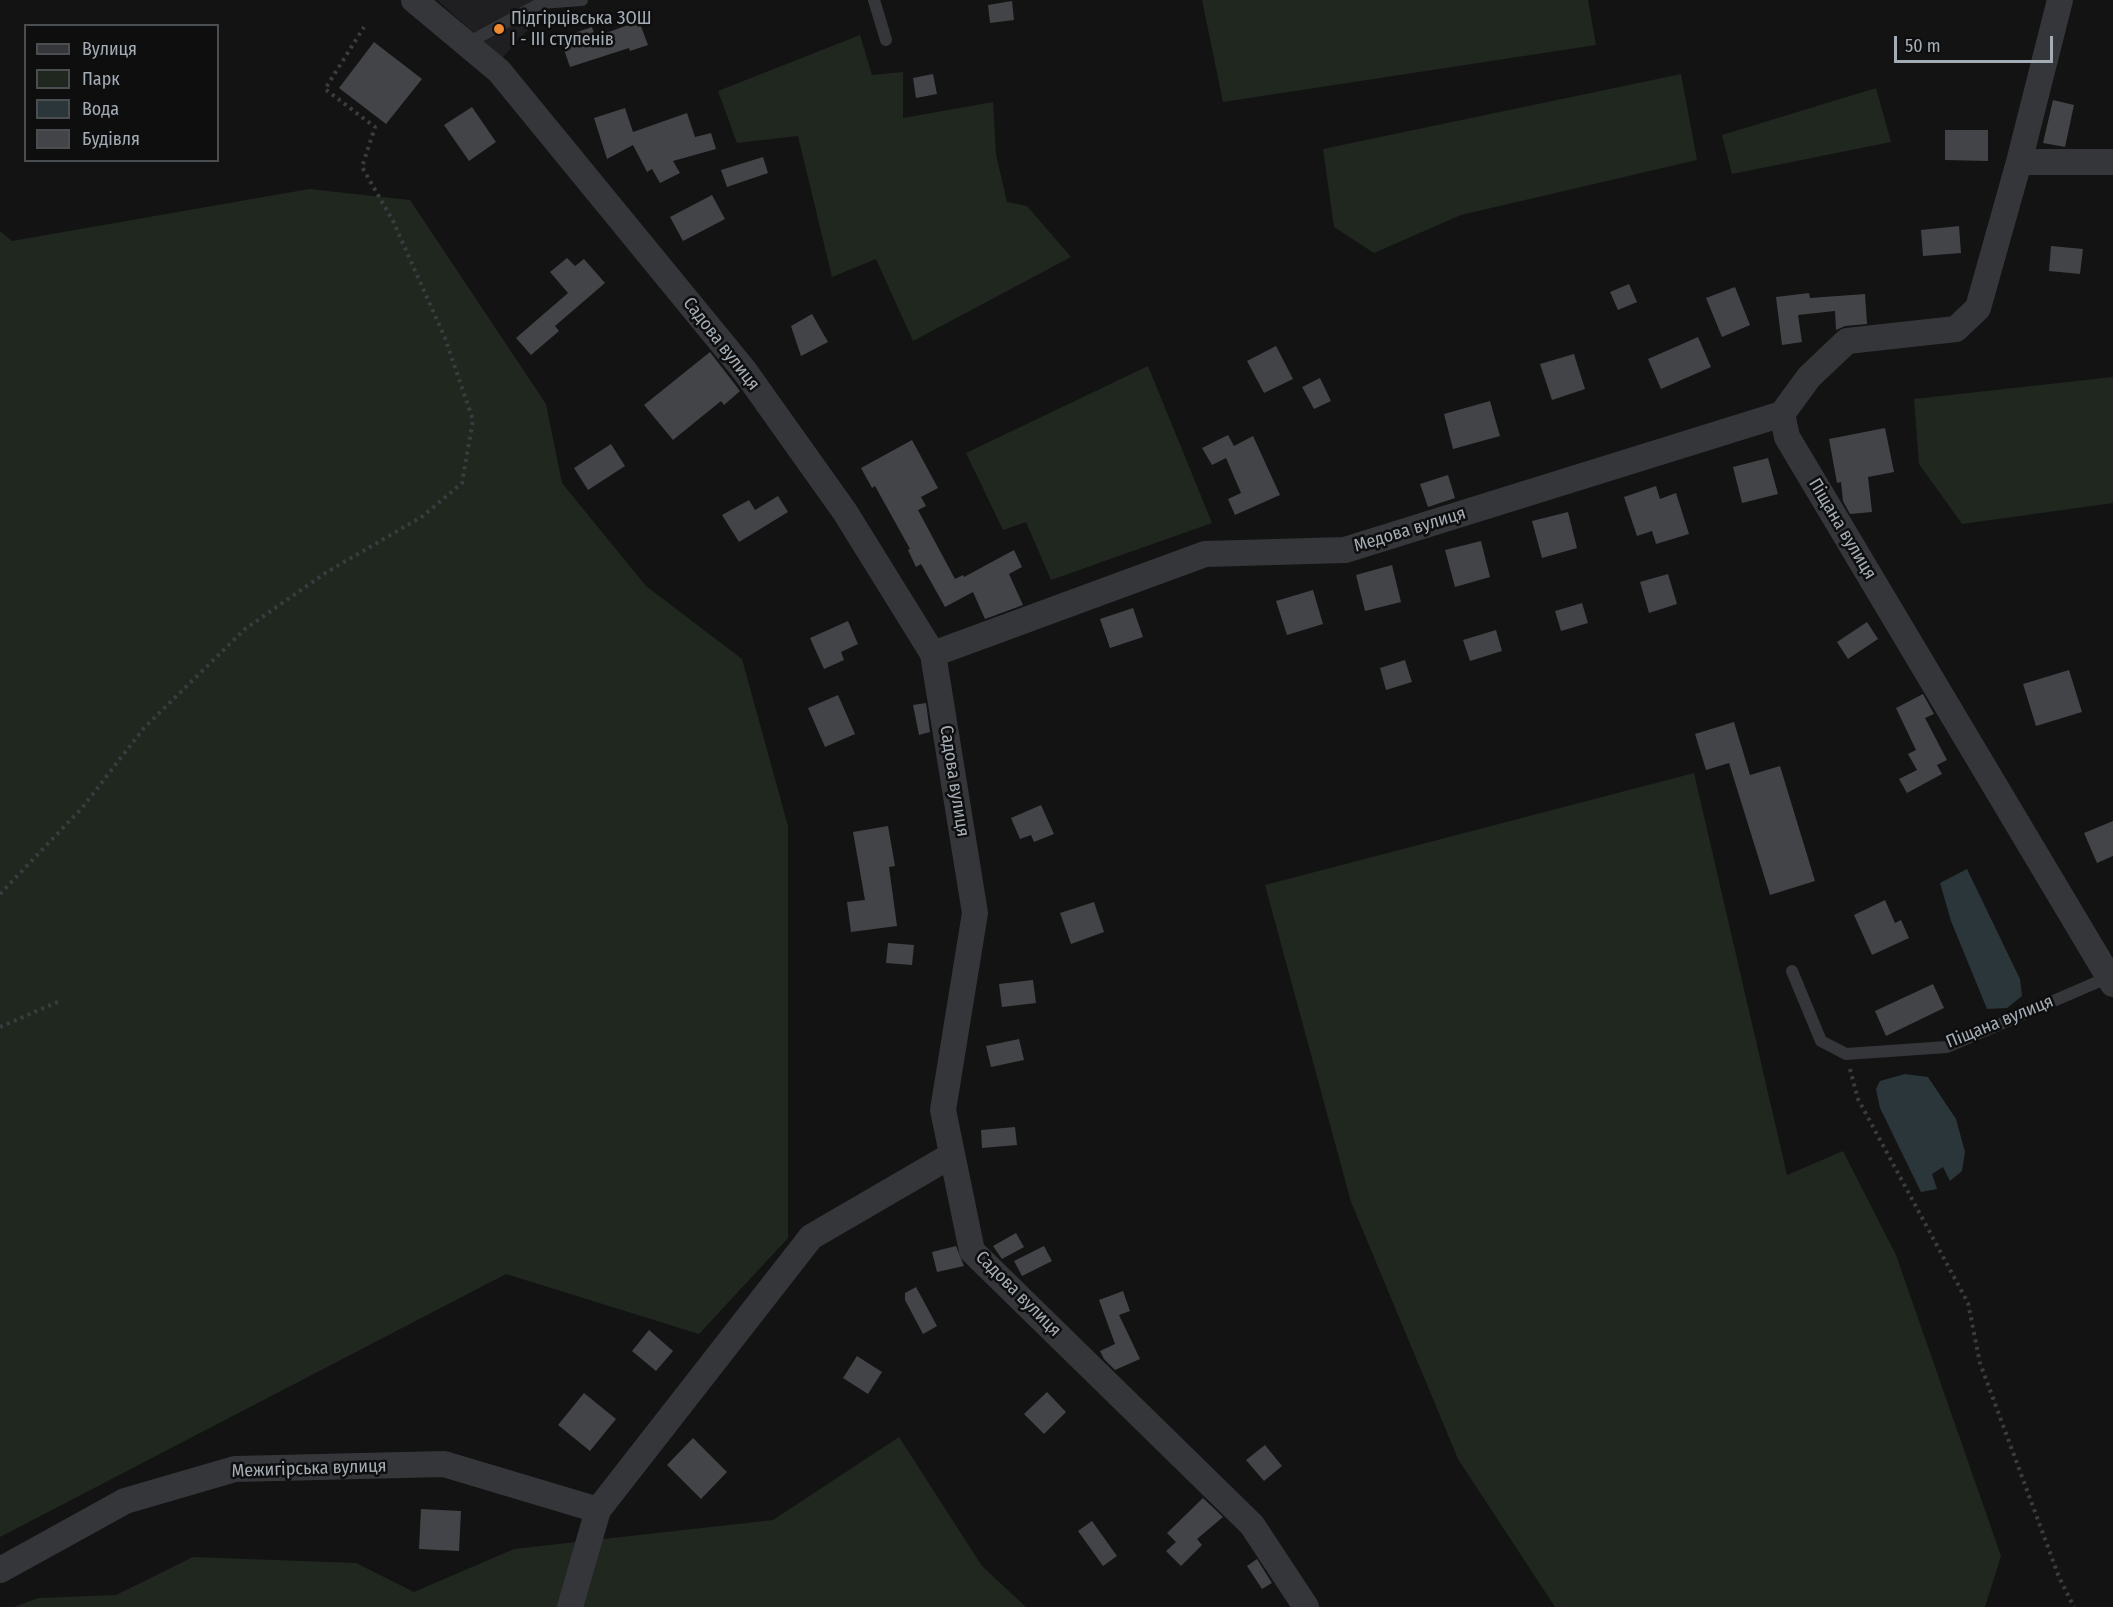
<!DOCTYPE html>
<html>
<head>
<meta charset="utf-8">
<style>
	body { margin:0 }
	#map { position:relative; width:2113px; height:1607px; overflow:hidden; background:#131314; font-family:"Fira Sans Condensed",sans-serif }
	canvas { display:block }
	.legend { position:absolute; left:24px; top:24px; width:195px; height:138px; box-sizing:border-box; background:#0e0e0f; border:2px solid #4a4e51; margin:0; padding:8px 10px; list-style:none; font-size:18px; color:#a4adb5 }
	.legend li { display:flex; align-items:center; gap:12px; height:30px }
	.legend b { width:30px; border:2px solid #4a4e51 }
	.scale { position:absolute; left:1894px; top:36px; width:159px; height:27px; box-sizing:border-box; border:3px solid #a4adb5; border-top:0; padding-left:8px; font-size:18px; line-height:21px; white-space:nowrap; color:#a4adb5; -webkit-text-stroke:4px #0e0e0f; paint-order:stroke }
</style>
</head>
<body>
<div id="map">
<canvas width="2113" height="1607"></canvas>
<ul class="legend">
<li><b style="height:8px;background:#343639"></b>Вулиця</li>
<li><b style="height:16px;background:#1f271f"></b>Парк</li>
<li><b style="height:16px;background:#2b363a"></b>Вода</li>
<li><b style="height:16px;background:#424447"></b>Будівля</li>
</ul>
<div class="scale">50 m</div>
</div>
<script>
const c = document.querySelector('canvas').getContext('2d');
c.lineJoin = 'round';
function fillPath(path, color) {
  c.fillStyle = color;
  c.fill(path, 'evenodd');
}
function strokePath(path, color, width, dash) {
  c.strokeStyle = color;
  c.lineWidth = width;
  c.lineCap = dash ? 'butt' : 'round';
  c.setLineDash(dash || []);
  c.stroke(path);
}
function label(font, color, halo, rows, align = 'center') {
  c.font = font + ' "Fira Sans Condensed",sans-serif';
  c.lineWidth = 5;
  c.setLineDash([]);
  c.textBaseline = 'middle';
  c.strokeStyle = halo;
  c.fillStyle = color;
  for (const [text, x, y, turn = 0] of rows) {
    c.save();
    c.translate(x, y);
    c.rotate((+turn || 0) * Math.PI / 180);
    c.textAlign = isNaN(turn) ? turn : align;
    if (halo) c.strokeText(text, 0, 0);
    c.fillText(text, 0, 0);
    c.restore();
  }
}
const built = new Path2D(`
	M437,0H555L502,58Z`);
const green = new Path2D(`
	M1202,0H1588L1596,45L1223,102Z
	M860,35L872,75L903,72V118L993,102L996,154L1007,202L1027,206L1071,257L913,341L876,259L832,277L798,136L737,143L718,91Z
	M1681,74L1697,160L1461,215L1374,253L1334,227L1323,149Z
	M1876,88L1891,142L1732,174L1722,135Z
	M309,189L410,200L546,404L562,483L646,586L742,659L788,826V1238L699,1334L506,1274L0,1537V231L12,241Z
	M1148,366L1212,523L1051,580L1026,522L1003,530L966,453Z
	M2113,377V503L1962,524L1919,464L1914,399Z
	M1694,773L1787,1175L1843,1151L1896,1255L2001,1556L1985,1607H1555L1458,1459L1351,1202L1265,885Z
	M899,1437L982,1566L1026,1607H14L38,1598L116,1595L193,1557L356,1563L414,1592L514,1549L773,1520Z`);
const water = new Path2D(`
	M1967,869L2020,979L2022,996L2007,1008L1987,1009L1951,921L1940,883Z
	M1905,1074L1928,1077L1956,1119L1965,1152L1962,1171L1950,1181L1943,1167L1932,1174L1937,1189L1921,1192L1880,1108L1876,1089L1880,1081Z`);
const building = new Path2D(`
	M1012,1L1014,20L990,23L988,5Z
	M639,21L648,45L630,51L629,48L570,67L560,38L592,27L595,37Z
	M374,42L422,79L386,124L339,88Z
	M933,74L937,94L916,98L913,78Z
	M2053,100L2074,105L2065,147L2043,143Z
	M472,107L496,142L469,161L444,125Z
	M625,108L633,132L687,113L695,137L711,133L716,149L673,161L680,173L660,183L652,169L647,172L633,145L607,159L594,118Z
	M1945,130H1988V161L1945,160Z
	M763,157L768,173L727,187L721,170Z
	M712,195L725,219L683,241L670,217Z
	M1959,226L1961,253L1923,256L1921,230Z
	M2051,246L2083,249L2080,274L2049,271Z
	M567,258L575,266L584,259L605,283L555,326L559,331L531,355L516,338L568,293L550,272Z
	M1629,284L1637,302L1618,310L1610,292Z
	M1735,287L1750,325L1722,337L1706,298Z
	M1809,293L1810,298L1865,294L1867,324L1845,326L1836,330L1835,311L1798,315L1802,342L1782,345L1776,297Z
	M812,314L828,342L801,356L791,326Z
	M1698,337L1711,367L1661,389L1648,359Z
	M1276,346L1293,379L1264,393L1247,361Z
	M710,352L740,391L724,405L721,401L673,440L644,405Z
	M1574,354L1585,389L1552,400L1540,364Z
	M1320,378L1331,401L1314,409L1302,387Z
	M1490,401L1500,436L1453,449L1444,414Z
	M1885,428L1894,472L1868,477L1872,512L1850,514L1843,501L1841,482L1837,483L1829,439Z
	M1228,435L1234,446L1253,436L1280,495L1235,515L1228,499L1241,493L1226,458L1212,465L1202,448Z
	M912,440L938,488L921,497L926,506L918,510L955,579L963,575L964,577L1014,550L1022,567L1009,574L1023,605L985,619L973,592L945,607L921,564L916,567L908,550L910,549L875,486L872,488L861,468Z
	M611,444L625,466L588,490L574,468Z
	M1768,458L1778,494L1742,503L1733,467Z
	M1448,475L1455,498L1428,507L1420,484Z
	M1656,486L1660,499L1676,493L1689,534L1656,544L1652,531L1637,536L1624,497Z
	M778,496L788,512L739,542L722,515L749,500L755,510Z
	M1568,512L1577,548L1542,558L1532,521Z
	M1481,541L1490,577L1455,587L1445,550Z
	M1392,565L1401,602L1365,611L1356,575Z
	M1668,574L1677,604L1649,613L1640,582Z
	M1313,590L1323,624L1287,635L1276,601Z
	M1582,603L1588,623L1561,631L1555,611Z
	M1133,608L1143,637L1110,648L1100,619Z
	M848,621L858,644L841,652L844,660L824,669L810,638Z
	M1867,622L1878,639L1848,659L1837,642Z
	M1496,630L1502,651L1470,661L1463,640Z
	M1405,660L1412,682L1386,690L1380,668Z
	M2069,670L2082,712L2036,726L2023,684Z
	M1923,694L1934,714L1925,718L1947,760L1937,765L1942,774L1907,793L1899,779L1917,770L1908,754L1916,750L1896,708Z
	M838,695L855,734L825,747L808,708Z
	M926,703L930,732L919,735L913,705Z
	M1734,722L1750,775L1780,766L1815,881L1770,895L1729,763L1706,770L1695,734Z
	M1041,805L1054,834L1034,842L1031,835L1020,839L1011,818Z
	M2113,821V856L2097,863L2084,833Z
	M888,826L895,866L889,867L897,926L851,932L847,902L865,900L853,832Z
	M1885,900L1895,923L1901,920L1909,938L1872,955L1854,915Z
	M1094,902L1104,932L1071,944L1060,913Z
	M888,943L914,945L912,965L886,963Z
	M1033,980L1036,1003L1002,1007L999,984Z
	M1933,984L1944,1008L1886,1036L1875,1011Z
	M1019,1039L1024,1060L991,1067L986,1046Z
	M1015,1127L1017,1145L982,1148L981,1130Z
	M1016,1233L1024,1247L1002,1259L993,1246Z
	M956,1246L964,1266L937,1272L932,1252Z
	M1044,1246L1052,1261L1022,1276L1014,1261Z
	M916,1287L937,1326L923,1334L905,1300V1293Z
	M1123,1291L1130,1311L1119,1315L1140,1359L1115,1370L1104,1359L1100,1351L1115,1344L1099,1300Z
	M649,1330L673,1351L656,1371L632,1351Z
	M857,1356L882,1372L868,1394L843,1378Z
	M1047,1392L1066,1412L1044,1434L1024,1414Z
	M584,1393L616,1419L590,1451L558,1425Z
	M693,1438L727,1472L701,1499L667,1465Z
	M1265,1445L1282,1466L1264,1481L1246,1460Z
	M1203,1498L1223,1517L1197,1539L1202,1545L1181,1566L1166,1551L1176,1542L1167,1533Z
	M421,1509L461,1511L459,1551L419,1549Z
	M1092,1521L1117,1556L1103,1566L1078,1531Z
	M1257,1559L1272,1583L1262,1589L1247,1566Z`);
const path = new Path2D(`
	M0,894L82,808L144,728L245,629L327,572L423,516L462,483L473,420L445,338L393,221L362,167L375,127L325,89L364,27
	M0,1027L62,1000
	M1850,1069L1858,1099L1968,1303L1980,1363L2059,1577L2074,1607`);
const lane = new Path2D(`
	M874,0L886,40
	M466,44L541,3L582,0
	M1792,971L1821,1041L1846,1054L1947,1047L2109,977`);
const street = new Path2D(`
	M414,0L499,71L744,370L845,512L933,654L975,913L943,1110L972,1251L1252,1525L1306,1607
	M2060,0L2019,162L1978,308L1956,329L1847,341L1809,377L1782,414L1787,437L2113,984
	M2019,162H2113
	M933,654L1205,554L1345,550L1782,414
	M0,1570L125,1501L235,1469L444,1464L598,1510
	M570,1607L598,1510L811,1237L952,1155`);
const markers = [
	[499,29,6,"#ee8831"]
];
const poiNames = [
	["Підгірцівська ЗОШ",511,19],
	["І - ІІІ ступенів",511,40]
];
const streetNames = [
	["Садова вулиця",721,344,52],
	["Піщана вулиця",1842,529,59],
	["Медова вулиця",1410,530,-17],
	["Садова вулиця",954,781,81],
	["Піщана вулиця",2000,1022,-22],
	["Садова вулиця",1018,1294,45],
	["Межигірська вулиця",309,1469,-2]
];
fillPath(built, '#1f1f21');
fillPath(green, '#1f271f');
fillPath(water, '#2b363a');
fillPath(building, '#424447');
strokePath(path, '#3a3d40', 4, [3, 4.5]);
strokePath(lane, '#343639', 12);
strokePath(street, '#343639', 26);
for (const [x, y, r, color] of markers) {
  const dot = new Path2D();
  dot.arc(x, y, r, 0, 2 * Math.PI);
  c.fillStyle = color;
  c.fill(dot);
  strokePath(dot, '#0e0e0f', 2);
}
label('18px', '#a4adb5', '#0e0e0f', poiNames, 'left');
label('18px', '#a4adb5', '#0e0e0f', streetNames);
</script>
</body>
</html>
